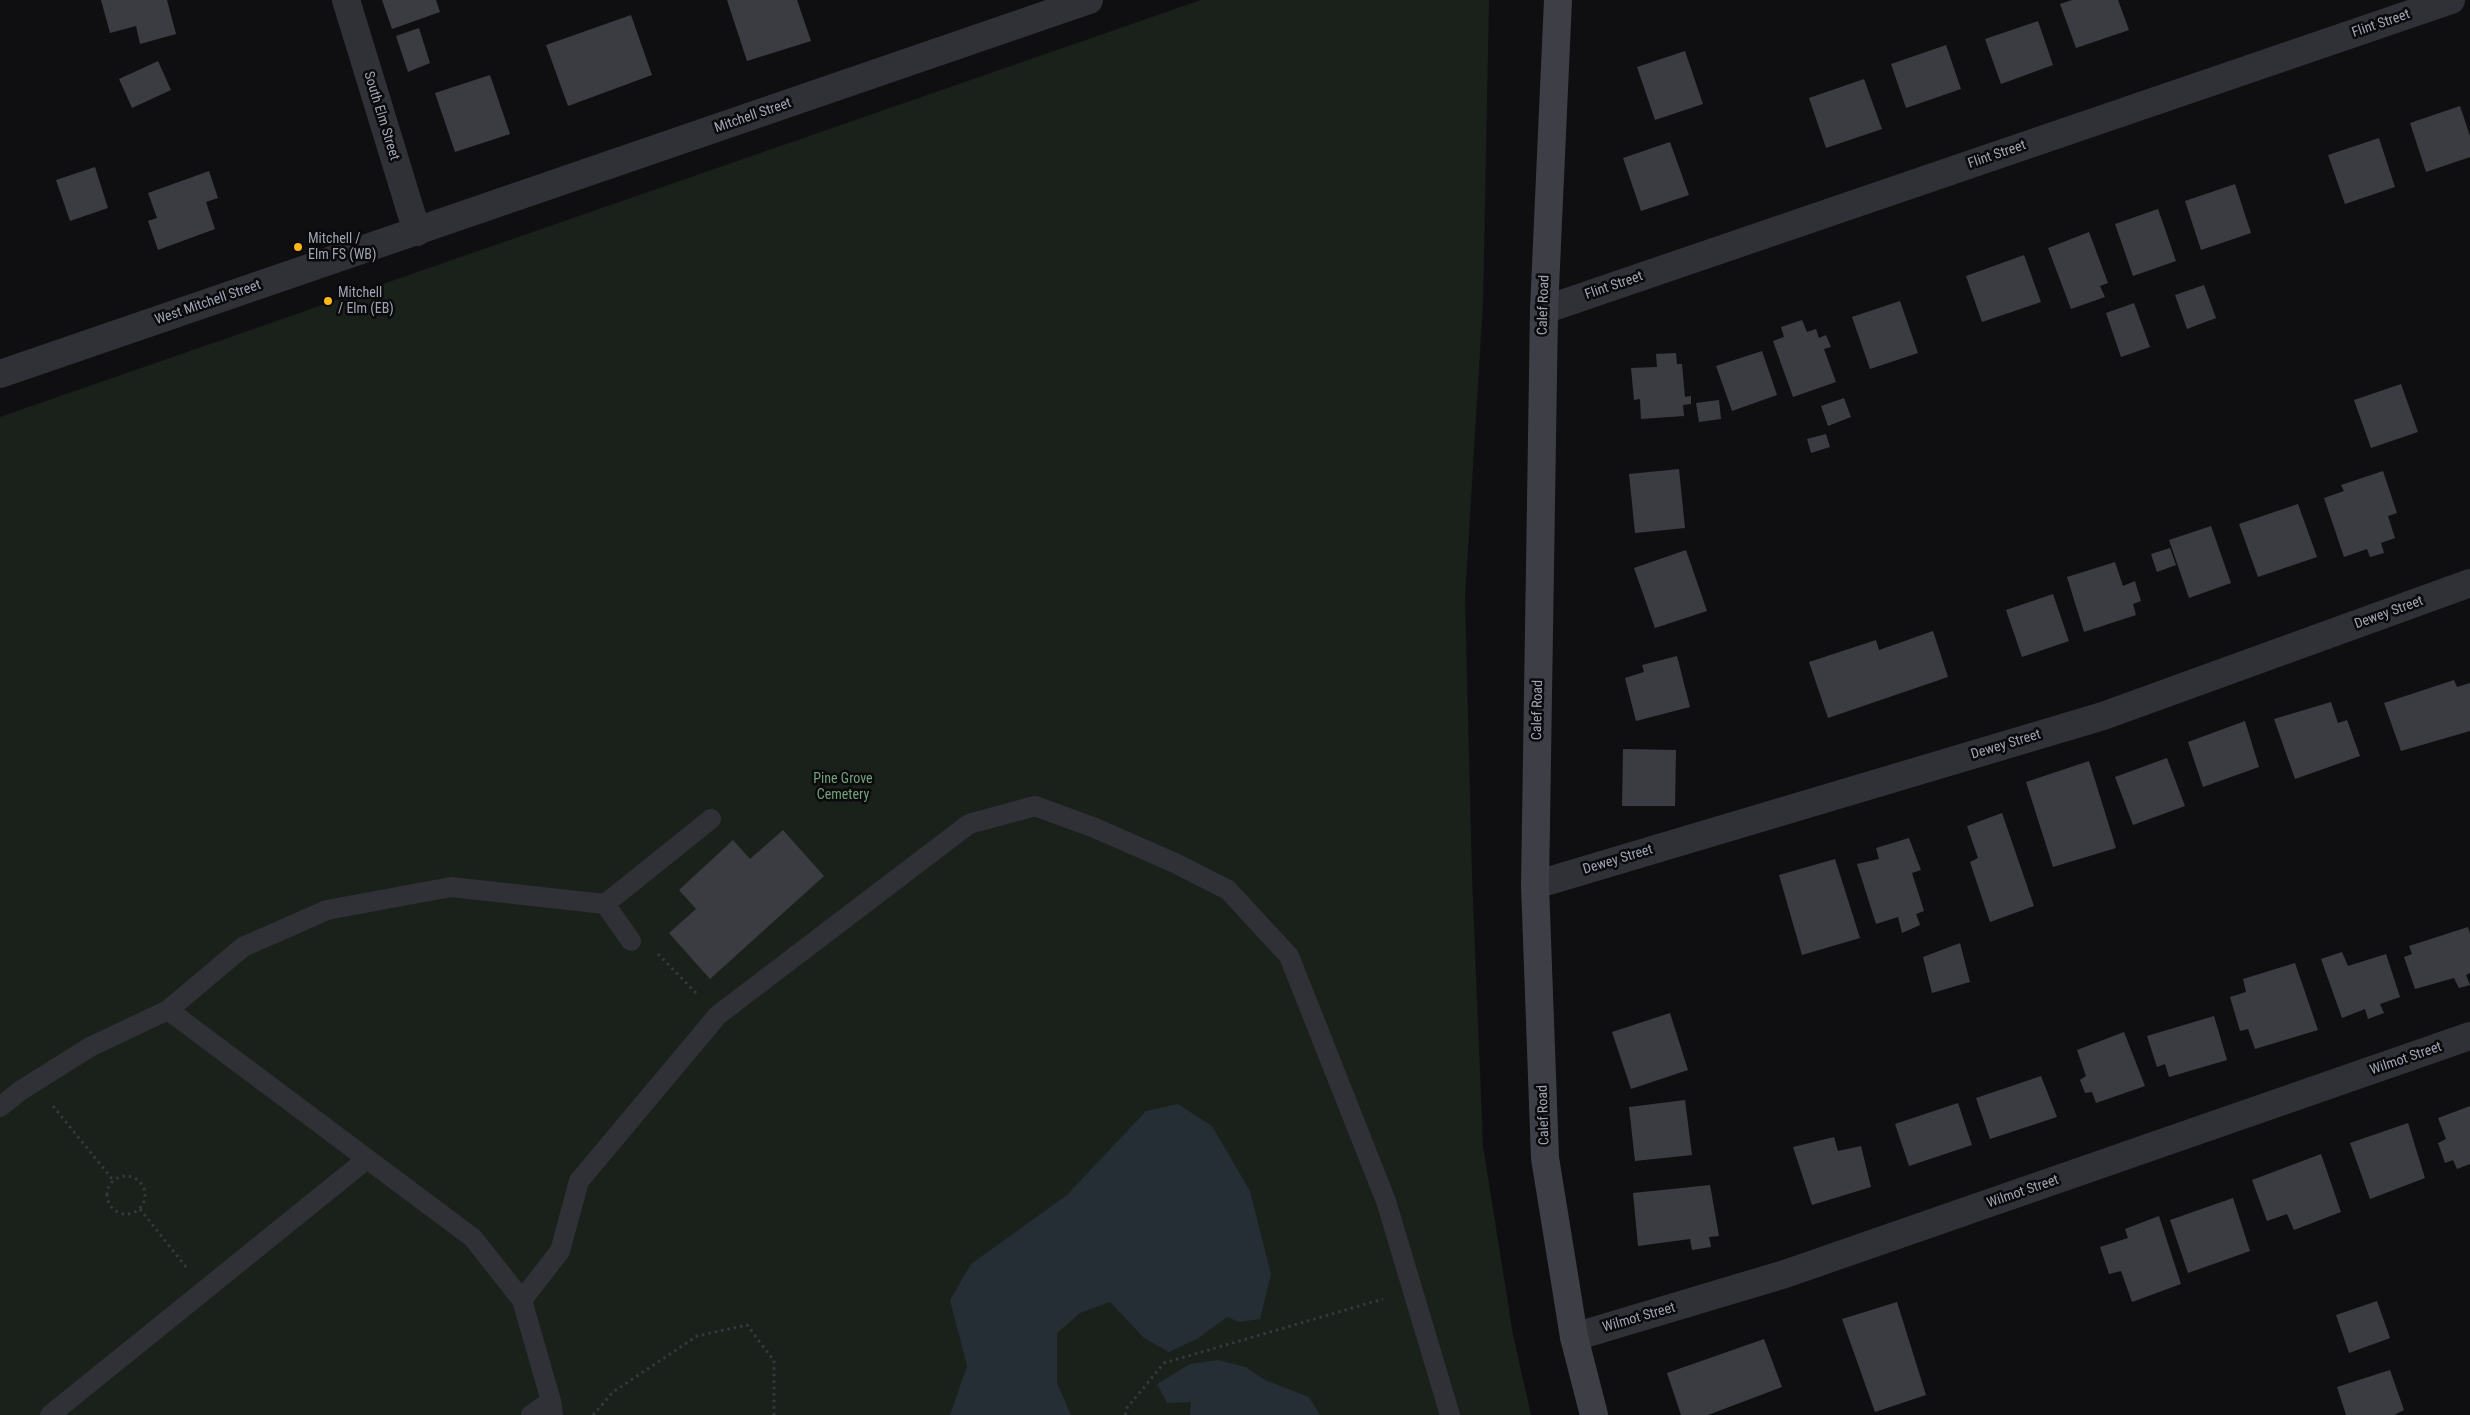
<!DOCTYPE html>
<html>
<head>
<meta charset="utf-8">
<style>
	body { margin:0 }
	canvas { display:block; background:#0f0f11 }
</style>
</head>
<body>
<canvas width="2470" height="1415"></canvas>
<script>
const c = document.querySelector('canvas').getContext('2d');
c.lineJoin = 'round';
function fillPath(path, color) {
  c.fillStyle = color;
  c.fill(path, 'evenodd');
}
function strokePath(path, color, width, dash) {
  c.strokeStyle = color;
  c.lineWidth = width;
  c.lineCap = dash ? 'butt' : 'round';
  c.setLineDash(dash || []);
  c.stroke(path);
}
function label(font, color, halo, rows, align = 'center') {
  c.font = font + ' "Roboto Condensed",sans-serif';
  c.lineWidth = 5;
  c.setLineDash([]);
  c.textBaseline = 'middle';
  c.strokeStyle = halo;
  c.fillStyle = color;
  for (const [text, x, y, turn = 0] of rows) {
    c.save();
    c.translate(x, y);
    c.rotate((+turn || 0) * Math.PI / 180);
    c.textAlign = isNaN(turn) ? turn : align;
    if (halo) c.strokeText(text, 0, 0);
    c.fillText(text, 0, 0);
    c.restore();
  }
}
const green = new Path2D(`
	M1201,0H1489L1483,302L1465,597L1472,877L1483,1146L1513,1335L1531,1415H0V417Z`);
const water = new Path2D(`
	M1178,1104L1212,1126L1250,1191L1271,1274L1260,1319L1239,1322L1227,1317L1197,1339L1169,1352L1144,1338L1110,1302L1080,1313L1057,1333V1383L1071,1415H950L967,1366L950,1300L971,1264L1067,1195L1146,1111Z
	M1218,1360L1246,1367L1265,1380L1309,1397L1320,1415H1190L1191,1402L1167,1403L1157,1384L1190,1364Z`);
const building = new Path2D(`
	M101,0H167L176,34L140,44L136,26L110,33Z
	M382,0H436L440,12L392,29Z
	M727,0H797L811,41L747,61Z
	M2072,0H2118L2129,30L2076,48L2060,4Z
	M631,15L652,75L568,106L546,45Z
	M2038,21L2053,65L2001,84L1985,39Z
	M419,28L430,63L408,72L396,36Z
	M1946,45L1961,89L1906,108L1891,64Z
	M1685,51L1703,104L1655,120L1637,67Z
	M158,61L171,90L132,108L119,79Z
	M490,75L510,134L455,152L435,93Z
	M1864,79L1882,129L1826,148L1809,98Z
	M2460,106L2470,136V157L2426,172L2410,123Z
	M2379,138L2395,187L2345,204L2328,155Z
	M1670,142L1689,195L1641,211L1623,158Z
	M95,167L108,208L70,221L56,180Z
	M209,171L218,198L206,202L215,229L158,250L148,221L157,218L148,193Z
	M2235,184L2251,233L2201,250L2185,201Z
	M2158,209L2176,261L2133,276L2115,224Z
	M2089,232L2108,283L2100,286L2105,297L2071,309L2048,248Z
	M2024,255L2041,302L1982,322L1966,276Z
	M2204,285L2216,318L2187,329L2175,295Z
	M1900,301L1918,353L1870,369L1852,317Z
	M2134,303L2150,347L2121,357L2106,313Z
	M1802,320L1807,332L1816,329L1819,338L1826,335L1831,347L1824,349L1836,382L1793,397L1773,341L1784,337L1781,327Z
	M1762,351L1777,395L1732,411L1716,366Z
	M1676,353L1677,364H1682L1685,397L1691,396V404L1683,405L1684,416L1641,419L1640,399L1634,400L1631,368L1657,367L1656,354Z
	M2401,384L2418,432L2371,448L2354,400Z
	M1844,398L1851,417L1828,426L1821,406Z
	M1719,400L1721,419L1699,422L1696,403Z
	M1826,434L1830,447L1811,453L1807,439Z
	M1679,469L1685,528L1635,533L1629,474Z
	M2383,471L2397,513L2388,516L2395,538L2381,543L2384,553L2370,557L2367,549L2344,557L2324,498L2344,491L2341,485Z
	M2298,504L2317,557L2258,577L2239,524Z
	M2211,526L2231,583L2189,598L2169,540Z
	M2170,548L2176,565L2157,572L2151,554Z
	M1686,550L1707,611L1655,628L1634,568Z
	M2115,562L2123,586L2135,581L2141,601L2133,604L2136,615L2084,632L2067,577Z
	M2053,594L2069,641L2022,657L2006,610Z
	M1933,631L1948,677L1828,718L1809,662L1876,640L1879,650Z
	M1677,656L1690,707L1636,721L1625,678L1644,672L1642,665Z
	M2454,680L2457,687L2470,683V731L2401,751L2384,703Z
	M2331,702L2338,723L2347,720L2360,756L2295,779L2274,719Z
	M2245,721L2259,767L2203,787L2188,742Z
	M1623,749L1676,750L1675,806H1622Z
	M2167,758L2185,806L2133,825L2115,777Z
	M2089,761L2116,848L2053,867L2026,782Z
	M2002,813L2034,906L1990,922L1970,862L1978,858L1967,826Z
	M783,830L824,876L710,979L669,933L696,909L679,890L733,840L750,859Z
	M1909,838L1921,870L1912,873L1924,911L1916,914L1920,925L1902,933L1898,917L1876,924L1857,864L1879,859L1876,848Z
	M1835,859L1860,938L1802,955L1779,875Z
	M2468,927L2470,934V973L2466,975L2470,985L2459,988L2454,978L2415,989L2404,957L2412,954L2409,946Z
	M1960,943L1970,982L1932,993L1923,957Z
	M2342,952L2348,966L2386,954L2400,997L2380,1004L2384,1013L2368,1019L2365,1009L2342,1018L2321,959Z
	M2295,963L2318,1030L2255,1049L2248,1029L2240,1031L2230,997L2246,992L2243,979Z
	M1670,1013L1688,1070L1631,1089L1612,1032Z
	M2214,1016L2227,1060L2169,1077L2165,1064L2157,1067L2147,1036Z
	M2124,1032L2145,1086L2096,1103L2092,1092L2085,1093L2080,1080L2086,1076L2077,1050Z
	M2041,1076L2057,1117L1990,1139L1976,1098Z
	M1685,1100L1692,1155L1635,1161L1629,1107Z
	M1958,1103L1972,1145L1909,1166L1895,1124Z
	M2470,1106V1164L2457,1169L2453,1160L2445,1163L2438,1143L2446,1139L2438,1118Z
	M2408,1123L2425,1178L2370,1199L2350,1143Z
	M1834,1137L1838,1151L1861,1146L1871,1187L1812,1205L1793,1147Z
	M2321,1154L2341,1212L2294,1230L2287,1214L2267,1221L2252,1180Z
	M1710,1185L1719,1236L1709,1237L1711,1247L1692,1250L1690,1239L1638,1246L1633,1193Z
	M2233,1198L2250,1251L2188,1273L2170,1220Z
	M2159,1216L2181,1284L2132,1302L2121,1271L2109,1274L2100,1247L2128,1238L2125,1229Z
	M2377,1301L2390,1338L2349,1353L2336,1315Z
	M1897,1302L1926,1395L1875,1412L1842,1319Z
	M1764,1339L1782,1387L1708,1415H1681L1667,1373Z
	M2390,1370L2404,1410L2394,1415H2346L2337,1387Z`);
const path = new Path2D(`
	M658,954L697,994
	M53,1106L113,1180
	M107 1195a19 19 0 1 1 38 0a19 19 0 1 1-38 0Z
	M140,1209L186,1267
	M593,1415L613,1392L697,1336L747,1325L774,1361V1415
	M1125,1415L1127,1408L1164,1363L1383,1299`);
const lane = new Path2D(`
	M605,904L631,941
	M168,1010L473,1238L522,1300L551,1401L553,1415
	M0,1107L20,1091L90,1047L168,1010L243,947L327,910L451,887L605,904L711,819
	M522,1300L560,1251L579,1181L718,1015L969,824L1035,806L1095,828L1175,863L1228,890L1289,956L1386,1201L1450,1415
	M50,1415L367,1159
	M531,1415L551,1401`);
const street = new Path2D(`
	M346,0L417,232
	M1544,310L2451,0
	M0,374L1089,0
	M1535,885L2103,716L2470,583
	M1574,1337L1785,1274L2470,1036`);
const secondary = new Path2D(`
	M1558,0L1544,310L1535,885L1545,1158L1574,1337L1594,1415`);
const markers = [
	[298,247,5,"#ffb719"],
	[328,301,5,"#ffb719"]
];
const streetNames = [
	["Flint Street",2381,24,-19],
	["South Elm Street",381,116,73],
	["Mitchell Street",753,116,-19],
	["Flint Street",1997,155,-19],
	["Flint Street",1614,286,-19],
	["West Mitchell Street",208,303,-19],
	["Calef Road",1544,305,-88],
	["Dewey Street",2389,613,-20],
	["Calef Road",1538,710,-89],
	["Dewey Street",2006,745,-17],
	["Dewey Street",1618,860,-17],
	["Wilmot Street",2406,1059,-19],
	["Calef Road",1544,1115,-92],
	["Wilmot Street",2023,1192,-19],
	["Wilmot Street",1639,1318,-16]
];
const poiNames = [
	["Mitchell /",308,239],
	["Elm FS (WB)",308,255],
	["Mitchell",338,293],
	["/ Elm (EB)",338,309]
];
const parkNames = [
	["Pine Grove",843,779],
	["Cemetery",843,795]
];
fillPath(green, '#19211a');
fillPath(water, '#252d35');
fillPath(building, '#3b3c41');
strokePath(path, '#36383d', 3, [2.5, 4]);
strokePath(lane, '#303136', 20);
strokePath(street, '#303136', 28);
strokePath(secondary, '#3e3f46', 28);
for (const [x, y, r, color] of markers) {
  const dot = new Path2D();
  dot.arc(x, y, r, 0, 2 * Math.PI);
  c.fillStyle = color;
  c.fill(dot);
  strokePath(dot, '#0a0a0c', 2);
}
label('14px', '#9ea4b3', '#0a0a0c', streetNames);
label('14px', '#9ea4b3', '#0a0a0c', poiNames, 'left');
label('14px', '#73a177', '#0a0a0c', parkNames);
</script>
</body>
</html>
